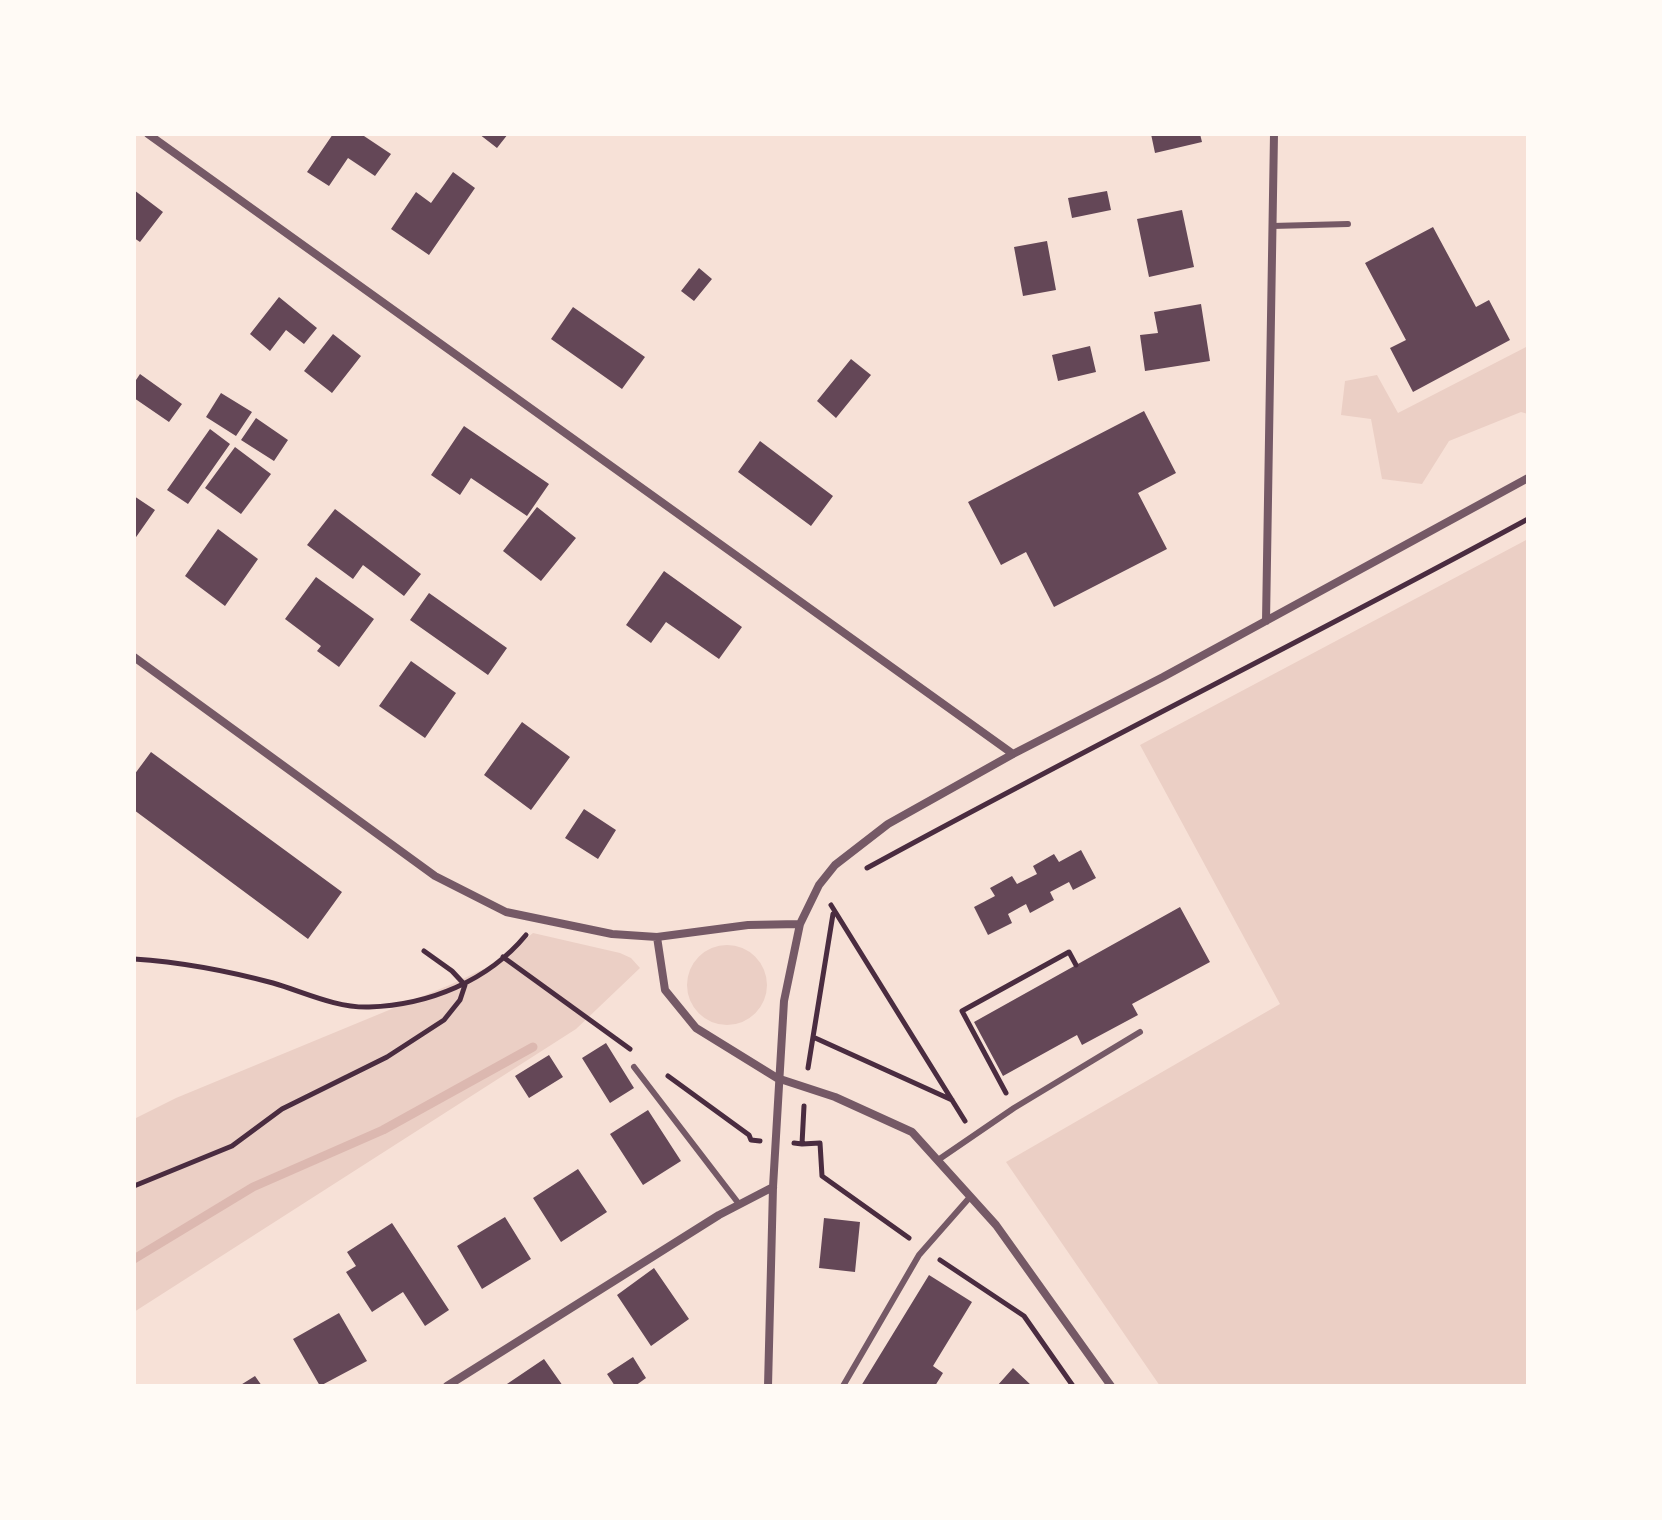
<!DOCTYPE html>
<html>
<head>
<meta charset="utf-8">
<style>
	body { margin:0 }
	#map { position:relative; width:1662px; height:1520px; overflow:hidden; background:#f7e1d7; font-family:"Space Grotesk",sans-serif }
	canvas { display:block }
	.frame { position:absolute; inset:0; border:136px solid #fffaf5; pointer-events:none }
</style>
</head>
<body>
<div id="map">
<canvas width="1662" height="1520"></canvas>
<div class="frame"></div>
</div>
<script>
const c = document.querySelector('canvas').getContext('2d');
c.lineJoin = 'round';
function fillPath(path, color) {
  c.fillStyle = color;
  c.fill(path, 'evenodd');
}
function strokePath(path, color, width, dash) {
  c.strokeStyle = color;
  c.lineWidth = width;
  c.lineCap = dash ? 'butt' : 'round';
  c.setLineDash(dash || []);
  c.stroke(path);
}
const green = new Path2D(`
	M1528,346V414L1521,412L1449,441L1422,484L1382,479L1371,419L1341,415L1345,381L1377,375L1398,413Z
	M1528,539V1386H1160L1006,1162L1280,1004L1140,745Z
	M533,933L620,953L631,958L640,968L576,1029L134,1312V1119L176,1098L452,984L496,963Z
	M687 985a40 40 0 1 1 80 0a40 40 0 1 1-80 0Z`);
const stream = new Path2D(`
	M134,1259L253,1187L383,1130L533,1047`);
const building = new Path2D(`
	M333,134H361L391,154L375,176L348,158L329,186L307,172Z
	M479,134H508L497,148Z
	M1151,134H1200L1202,142L1155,153Z
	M453,172L475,188L429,255L391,229L416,192L431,203Z
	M134,190L163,212L140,242L134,238Z
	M1107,191L1111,210L1072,218L1068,198Z
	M1182,210L1194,267L1149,277L1137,219Z
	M1433,227L1476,307L1489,300L1510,340L1413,392L1390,348L1406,340L1365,263Z
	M1047,241L1056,290L1023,296L1014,247Z
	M699,268L712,279L694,301L681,291Z
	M279,297L317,328L304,344L286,330L270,351L250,334Z
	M1201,304L1210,361L1145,371L1140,335L1158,333L1154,312Z
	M573,307L645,357L622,389L551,339Z
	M333,334L361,356L332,393L304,371Z
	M1090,346L1096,372L1058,381L1052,355Z
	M851,359L871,375L836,418L817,401Z
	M140,374L182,404L169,422L134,398V383Z
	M221,393L252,412L236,436L206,417Z
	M1144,411L1176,473L1138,493L1167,549L1054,607L1026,552L1001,565L968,502Z
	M256,418L288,440L274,461L241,440Z
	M464,426L549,484L527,516L471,478L460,495L431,475Z
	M210,429L230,444L188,504L167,490Z
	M760,441L833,496L811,526L738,472Z
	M235,447L271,474L241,514L205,488Z
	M134,496L155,510L134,540Z
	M537,507L576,538L541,581L503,551Z
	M335,509L421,574L404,596L363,565L353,579L307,545Z
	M218,529L258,559L225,606L185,576Z
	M664,571L742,627L719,659L666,622L651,643L626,625Z
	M316,577L374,619L339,667L317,651L321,646L285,619Z
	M429,593L507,648L488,675L410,620Z
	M411,661L456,693L425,738L379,706Z
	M522,722L570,757L531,810L484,775Z
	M151,752L342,892L308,939L134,810V775Z
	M584,809L616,830L598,859L565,838Z
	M1081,850L1096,878L1073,890L1069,882L1050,892L1054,900L1030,913L1026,904L1008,914L1012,923L988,935L974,907L995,896L990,888L1012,876L1017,884L1037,874L1033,866L1054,854L1059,862Z
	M1180,907L1210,962L1132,1004L1138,1015L1082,1045L1077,1035L1003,1076L974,1022Z
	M606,1043L634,1088L610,1103L582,1058Z
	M549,1055L563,1077L529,1098L515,1076Z
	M648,1110L681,1161L643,1185L610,1134Z
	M578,1169L607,1212L561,1242L533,1198Z
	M505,1217L531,1259L482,1289L457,1246Z
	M824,1218L860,1222L855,1272L819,1268Z
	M392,1223L449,1310L425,1326L403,1292L372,1312L346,1272L356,1266L347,1252Z
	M654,1268L689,1319L651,1346L617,1295Z
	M929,1275L972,1302L933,1366L943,1373L935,1386H861Z
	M339,1313L367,1361L320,1386L293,1339Z
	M633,1357L646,1378L635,1386H615L607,1374Z
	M544,1359L563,1386H504Z
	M1013,1368L1032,1386H997Z
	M255,1376L262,1386H239Z`);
const path = new Path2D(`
	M867,868C1086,748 1309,638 1528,519
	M831,905L965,1121
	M833,914L813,1037L952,1100
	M503,957L630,1049
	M134,959C180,962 228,971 273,983C304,992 336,1008 369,1007C429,1005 488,981 526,935
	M808,1068L813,1037
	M668,1076L749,1135L751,1140L760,1141
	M1006,1093L962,1011L1069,952L1076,965
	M794,1143L802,1144L804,1106
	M802,1144L820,1143L822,1176L909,1238
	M134,1186L232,1146L282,1109L387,1057L444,1020L460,1000L465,985L452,971L424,951
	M940,1260L1024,1316L1073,1386`);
const service = new Path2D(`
	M1272,226L1348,224
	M634,1067L739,1204
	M938,1160L1014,1108L1140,1032
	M843,1386L919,1255L970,1197`);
const minor = new Path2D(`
	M148,134L1013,754
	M1266,621L1274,134
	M134,657L435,876L506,912L612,934L657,937L748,925L800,924
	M657,937L665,990L696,1028L777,1078L835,1097L912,1132L996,1225L1111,1386
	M447,1386L719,1215L773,1187
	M768,1386L773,1187L784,1001L800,924L819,885L835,865L888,824L1013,754L1163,677L1528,478`);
fillPath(green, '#ebcfc5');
strokePath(stream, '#dcb8b0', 9);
fillPath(building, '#644757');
strokePath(path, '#4a2c40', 5);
strokePath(service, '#755966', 6);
strokePath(minor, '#755966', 8);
</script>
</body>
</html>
